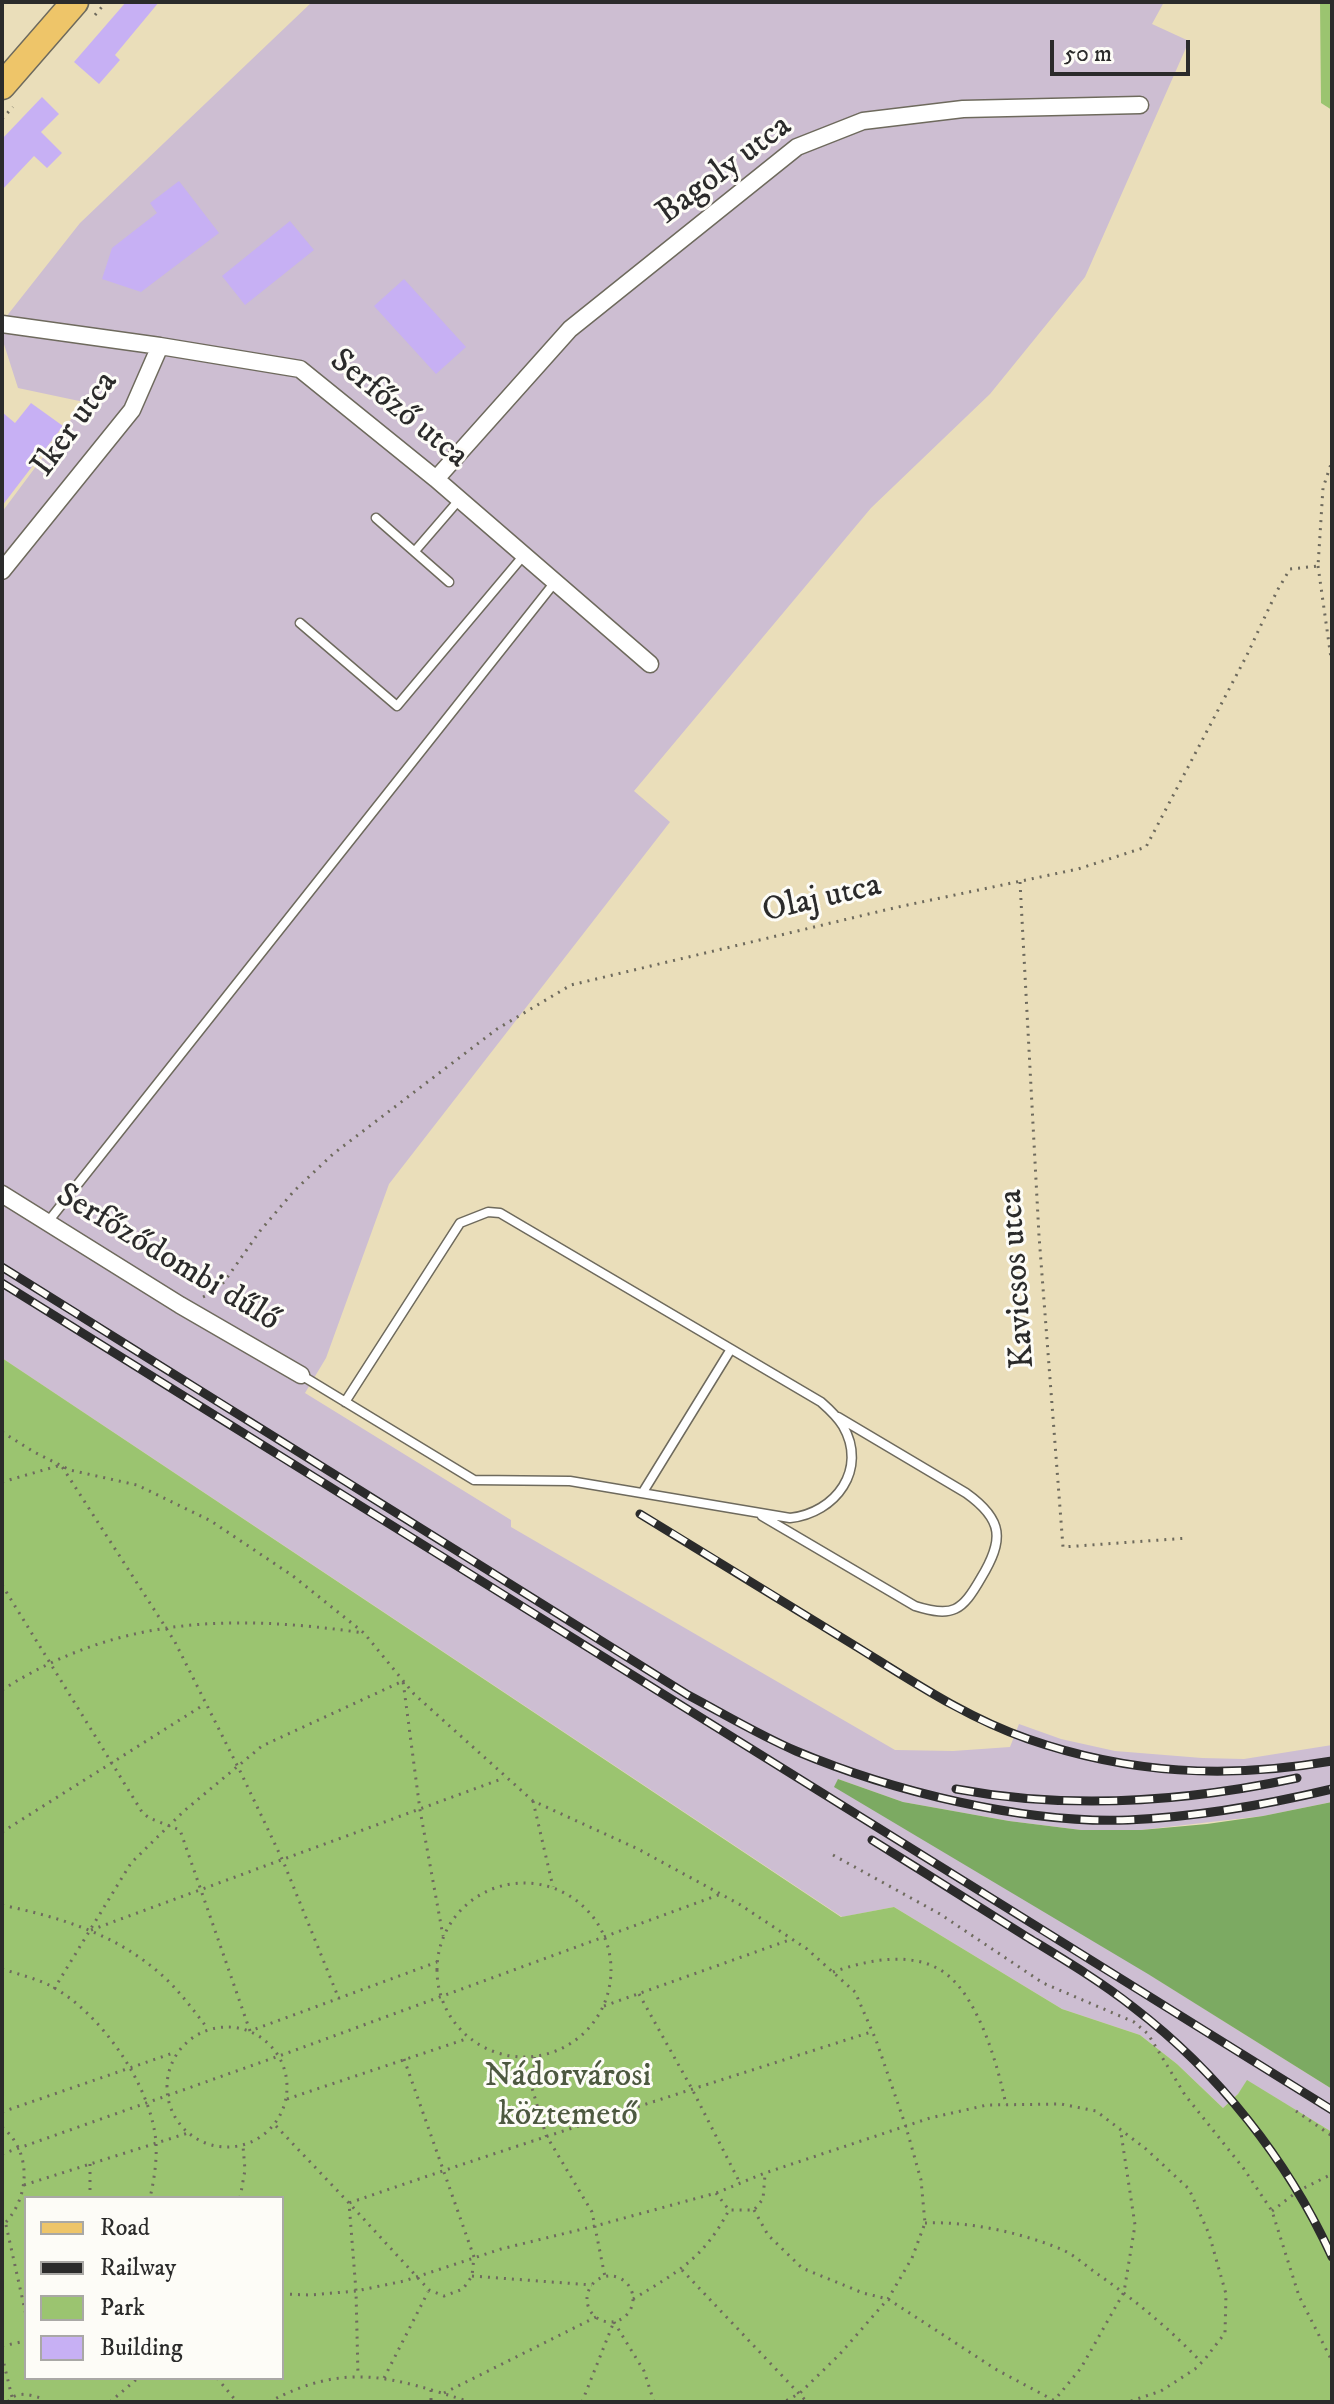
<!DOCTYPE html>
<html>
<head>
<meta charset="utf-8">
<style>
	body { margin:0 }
	#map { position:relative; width:1334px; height:2404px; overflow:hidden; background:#eadeba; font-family:"IM FELL DW Pica",serif }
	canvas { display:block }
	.frame { position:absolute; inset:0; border:4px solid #2b2b2b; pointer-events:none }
	.legend { position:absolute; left:24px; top:2196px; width:260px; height:184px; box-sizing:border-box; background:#fdfcf7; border:2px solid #a9a8a5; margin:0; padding:10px 14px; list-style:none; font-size:24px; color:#2b2b2b }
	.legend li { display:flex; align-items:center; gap:16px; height:40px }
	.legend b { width:40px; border:2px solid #a9a8a5 }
	.scale { position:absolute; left:1050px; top:40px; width:140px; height:36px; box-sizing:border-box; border:4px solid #2b2b2b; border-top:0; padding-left:10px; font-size:24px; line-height:28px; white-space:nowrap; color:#2b2b2b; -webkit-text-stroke:6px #fdfcf7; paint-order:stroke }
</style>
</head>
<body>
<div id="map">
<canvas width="1334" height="2404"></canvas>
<div class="frame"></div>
<ul class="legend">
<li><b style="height:10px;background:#eec569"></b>Road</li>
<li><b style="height:10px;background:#2b2b2b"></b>Railway</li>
<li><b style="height:22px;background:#9bc470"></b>Park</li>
<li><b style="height:22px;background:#c7b0f4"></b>Building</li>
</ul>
<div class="scale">50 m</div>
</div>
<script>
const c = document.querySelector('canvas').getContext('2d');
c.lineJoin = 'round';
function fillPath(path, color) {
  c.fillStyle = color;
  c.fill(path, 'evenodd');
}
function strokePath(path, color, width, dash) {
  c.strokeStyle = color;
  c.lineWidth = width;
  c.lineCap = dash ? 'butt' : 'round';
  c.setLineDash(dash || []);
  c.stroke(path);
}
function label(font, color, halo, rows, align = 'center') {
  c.font = font + ' "IM FELL DW Pica",serif';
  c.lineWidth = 6;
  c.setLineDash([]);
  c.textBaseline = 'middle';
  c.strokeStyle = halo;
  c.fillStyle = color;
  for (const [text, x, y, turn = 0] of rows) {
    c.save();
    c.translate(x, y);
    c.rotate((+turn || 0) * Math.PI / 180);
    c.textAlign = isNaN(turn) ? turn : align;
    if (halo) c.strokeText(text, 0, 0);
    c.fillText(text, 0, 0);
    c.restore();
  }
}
const industrial = new Path2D(`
	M312,2H1164L1152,24L1189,41L1085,277L990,394L871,508L634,791L670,822L389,1184L326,1358L305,1393L511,1520V1527L895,1750L953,1751L1010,1747L1019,1724L1061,1739L1115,1751L1202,1758L1244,1759L1332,1745V1802L1263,1816L1141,1830H1081L1009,1821L903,1802L838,1779L1332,2089V2132L1248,2081L1238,2094L1223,2108L1177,2064L1140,2035L1062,2009L894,1907L842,1917L2,1358V512L84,402L18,388L2,338V322L80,223Z`);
const green = new Path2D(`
	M1320,2H1332V110L1321,103Z
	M2,1358L841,1917L894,1907L1062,2009L1140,2035L1177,2064L1223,2108L1238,2094L1247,2080L1332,2132V2402H2ZM26,2198H282V2378H26Z`);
const forest = new Path2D(`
	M838,1779L903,1802L1009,1821L1081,1830H1141L1207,1824L1263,1816L1332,1802V2089L1148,1974L834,1787Z`);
const building = new Path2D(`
	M126,2H159L115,55L120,60L99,84L74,62Z
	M42,97L59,114L41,132L62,153L47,168L34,156L2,190V139Z
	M179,181L219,233L141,292L102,279L112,248L157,213L150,203Z
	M290,221L314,250L245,305L222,276Z
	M404,279L466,347L436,374L374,306Z
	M31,403L63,426L2,506V412L15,423Z`);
const path = new Path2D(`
	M95,15L106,2
	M2,119L13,107
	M1318,566L1332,665
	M1020,882L1039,1236L1063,1547L1188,1538
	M203,1297L212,1293L224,1282L260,1231L294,1191L333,1154L497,1029L571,985L898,907L1078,869L1146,847L1247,655L1277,591L1290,569L1318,566L1323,488L1332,461
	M2,1432L34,1452L70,1470L137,1485L211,1521L293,1576L364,1633L414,1694L533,1801L638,1849L739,1904L807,1949L855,1992L876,2040L906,2127L921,2180L925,2223L912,2258L888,2299L839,2355L800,2393L784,2402
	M2,1482L61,1465L175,1642L241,1773L283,1861L339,1999
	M2,1585L142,1812L149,1818L180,1830L250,2031L437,1962
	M2,1690C118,1616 232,1614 364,1633
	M533,1801L553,1887
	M2,1832L205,1704
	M833,1855L940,1914L1043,1983L1134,2022L1148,2034L1185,2095L1244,2169L1272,2211L1299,2296L1332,2361
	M437 1970a87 87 0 1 1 174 0a87 87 0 1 1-174 0Z
	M2,1905C62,1918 117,1934 164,1977C181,1993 194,2011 208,2029
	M91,1930L504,1778
	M2,1969C18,1974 34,1978 49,1985C100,2011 152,2086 156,2143C157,2162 154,2180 150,2198
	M833,1972C867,1960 913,1950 945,1973C979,1998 998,2066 1006,2105
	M54,1989L131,1863L184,1811L262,1746L403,1681L420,1810L443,1936
	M639,1994L692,2089L740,2183
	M604,2006L792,1939
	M167 2087a60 60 0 1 1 120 0a60 60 0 1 1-120 0Z
	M535,2057L532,2088L546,2135L592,2212L605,2277
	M404,2059L474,2257L472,2276L463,2289L444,2296L429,2290L349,2203C522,2143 696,2088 871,2032
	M287,2099L469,2038
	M1296,2111L1332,2136
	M2,2112L176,2052
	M276,2126L349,2203L356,2291L358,2376
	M2,2127C33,2152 30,2200 2,2226
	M2,2154L279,2056L721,1894
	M24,2185L188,2133
	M716,2193L729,2210H754L763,2199L765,2175
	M90,2198V2163
	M240,2198L245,2170L243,2146
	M754,2210L768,2235L802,2268L863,2293L888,2299L997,2370L1057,2402
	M1272,2211L1298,2191L1332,2174
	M925,2223C969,2221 1023,2233 1063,2250C1076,2256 1087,2267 1099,2275C1136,2301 1170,2329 1201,2362
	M6,2225L26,2315
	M682,2270L807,2402
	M472,2276L592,2285
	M587 2299a23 23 0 1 1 46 0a23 23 0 1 1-46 0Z
	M282,2294L310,2295L356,2291L404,2281L501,2249L595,2226L716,2193L765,2173L930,2118L987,2105L1061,2104L1096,2111L1146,2149L1189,2189L1209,2234L1226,2294L1225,2333L1205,2359L1195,2369L1161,2391L1128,2402
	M633,2299C678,2272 704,2258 729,2210
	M614,2322L644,2371L654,2402
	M2,2346L26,2341
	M2,2356L12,2397
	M217,2378L237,2402
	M384,2378L428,2292
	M431,2390V2402
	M444,2393L596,2317
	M8,2402C17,2390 29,2395 41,2398L43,2402
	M110,2402L138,2378
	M269,2402C346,2361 392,2377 470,2402
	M582,2402L613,2324
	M1053,2402L1081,2368L1124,2292L1135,2225L1121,2133`);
const service = new Path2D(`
	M376,518L449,582
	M415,551L459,500
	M300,623L397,706L524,555
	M47,1223L555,582
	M301,1375L474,1480L570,1481L790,1518C836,1513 868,1469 843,1426C837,1416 829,1409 821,1402L500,1213L488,1212L460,1223L345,1402
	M643,1492L731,1349
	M762,1516L915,1606C953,1618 962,1611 981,1578C1004,1540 1004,1520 966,1493L838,1417`);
const minor = new Path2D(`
	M2,324L160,346L300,369L436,479L650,664
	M436,479L570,329L797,147L863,121L963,109L1140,105
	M2,571L132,410L160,346
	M2,1194L180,1305L301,1375`);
const primary = new Path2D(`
	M2,86L75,2`);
const rail = new Path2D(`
	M2,1267L688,1695C724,1714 759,1735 796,1751C891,1791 1025,1824 1128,1820C1196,1817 1265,1805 1332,1789
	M2,1283L1332,2110
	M640,1514C713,1558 785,1603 857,1647C912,1681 967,1718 1028,1739C1129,1774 1227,1779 1332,1761
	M956,1789C1069,1810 1185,1802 1297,1778
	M872,1840C924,1872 976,1905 1027,1937C1063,1959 1100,1981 1133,2007C1218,2072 1288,2160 1332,2257`);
const streetNames = [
	["Bagoly utca",725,171,-37],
	["Serfőző utca",398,410,39],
	["Iker utca",76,425,-54],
	["Olaj utca",822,900,-13],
	["Serfőződombi dűlő",167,1259,31],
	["Kavicsos utca",1019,1279,-94]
];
const parkNames = [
	["Nádorvárosi",568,2078],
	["köztemető",568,2117]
];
fillPath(industrial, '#cdbed2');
fillPath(green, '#9bc470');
fillPath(forest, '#7caa62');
fillPath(building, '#c7b0f4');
strokePath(service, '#6e6a5d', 11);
strokePath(minor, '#6e6a5d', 19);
strokePath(primary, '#6e6a5d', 29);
strokePath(path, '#6e6a5d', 3, [2, 6]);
strokePath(service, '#fff', 8);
strokePath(minor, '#fff', 16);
strokePath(primary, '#eec569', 26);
strokePath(rail, '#2b2b2b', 9);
strokePath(rail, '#fdfcf7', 6, [18]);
label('34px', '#2b2b2b', '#fdfcf7', streetNames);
label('34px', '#4d5940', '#fdfcf7', parkNames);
</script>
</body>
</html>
